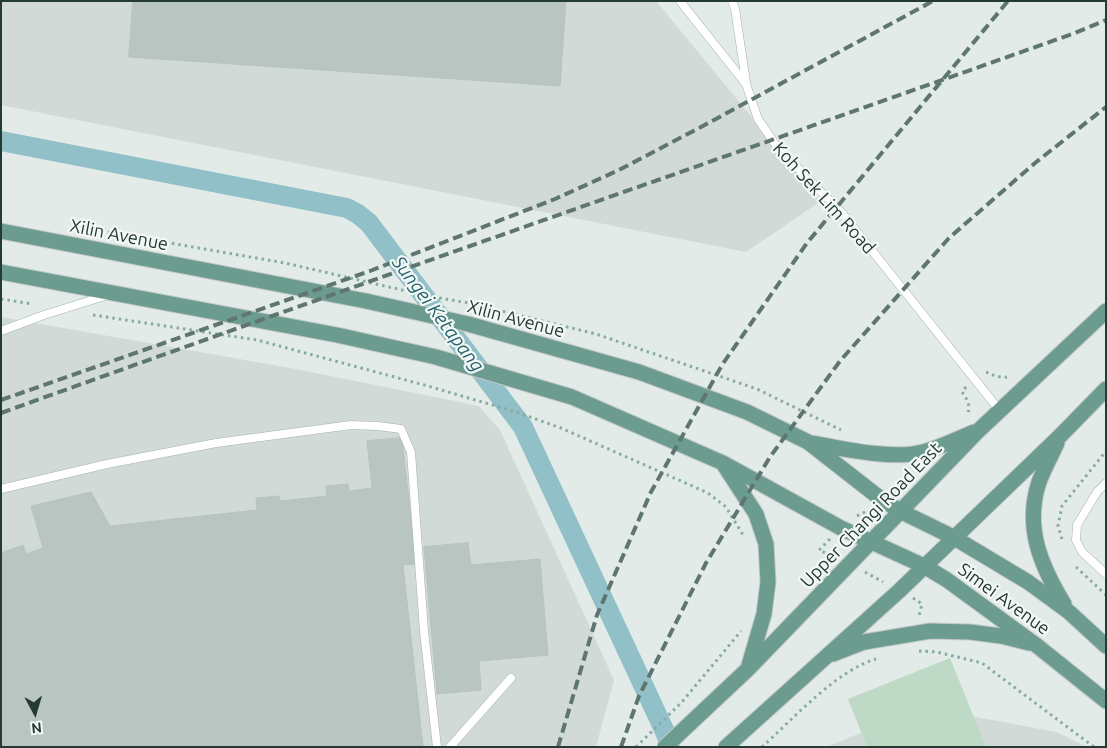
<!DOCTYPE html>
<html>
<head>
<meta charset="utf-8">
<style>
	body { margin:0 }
	#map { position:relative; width:1107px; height:748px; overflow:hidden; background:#e2ebe7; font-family:Ubuntu,sans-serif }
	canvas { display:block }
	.frame { position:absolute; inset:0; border:2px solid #243a34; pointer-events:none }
	.north { position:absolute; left:10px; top:688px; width:50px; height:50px; -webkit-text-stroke:4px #f3f8f5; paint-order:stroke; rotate:174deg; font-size:14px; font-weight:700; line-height:20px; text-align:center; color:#243a34 }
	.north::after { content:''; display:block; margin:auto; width:18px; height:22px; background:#243a34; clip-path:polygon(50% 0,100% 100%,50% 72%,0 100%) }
</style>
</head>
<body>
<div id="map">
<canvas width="1107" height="748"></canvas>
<div class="frame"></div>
<div class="north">N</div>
</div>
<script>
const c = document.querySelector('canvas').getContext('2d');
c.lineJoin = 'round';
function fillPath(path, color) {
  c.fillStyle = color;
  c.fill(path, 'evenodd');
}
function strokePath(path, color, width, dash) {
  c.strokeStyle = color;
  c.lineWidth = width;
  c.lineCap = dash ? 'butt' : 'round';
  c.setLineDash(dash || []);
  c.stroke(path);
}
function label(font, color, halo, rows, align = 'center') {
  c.font = font + ' Ubuntu,sans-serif';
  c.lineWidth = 4.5;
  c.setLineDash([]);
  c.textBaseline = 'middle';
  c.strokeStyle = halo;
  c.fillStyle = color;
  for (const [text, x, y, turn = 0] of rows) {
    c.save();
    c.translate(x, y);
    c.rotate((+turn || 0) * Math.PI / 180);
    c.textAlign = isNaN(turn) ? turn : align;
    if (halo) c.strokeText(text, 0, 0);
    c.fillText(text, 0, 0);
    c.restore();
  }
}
const built = new Path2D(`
	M1,1H656L821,201L746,252L1,105Z
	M1,317L296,369L479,406L500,430L614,680L596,747H1Z
	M971,716L1056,732L1087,747H826L890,721Z`);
const green = new Path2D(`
	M950,658L986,747H867L848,699Z`);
const canal = new Path2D(`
	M1,141L347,208L358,214L369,223L523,427L666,734L670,747`);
const building = new Path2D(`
	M133,1H566L560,86L129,57Z
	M402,438L416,564L403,565L423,747H1V563H3L1,553L23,545L26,554L43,548L31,506L91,492L110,526L257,510L256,498L279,496L280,501L327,496L326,486L348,484L349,491L372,488L367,441Z
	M468,543L471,565L540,559L548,655L479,661L481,690L437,694L424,547Z`);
const path = new Path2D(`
	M95,230L285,263L428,296L469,303L596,334L757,389L841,430
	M1,299L33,304
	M93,315L257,340L428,386L516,412L561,428L708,493L726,507L743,535
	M986,372C995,376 1002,379 1011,376
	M966,387L962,392C968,400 971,406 967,416
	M895,488L906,479V470
	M857,516L869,510
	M830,539L819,550L834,557
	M1062,539L1058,526L1062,506L1106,451
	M1076,567L1106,595
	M865,572L883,582
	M913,598L922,604L919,616
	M919,651L937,652L982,663L1094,747
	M636,747L682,702L741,631
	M762,747C793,719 837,670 876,659`);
const service = new Path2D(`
	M680,1L746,84L758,119L778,148L842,213L1000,411
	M732,1L735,9L746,82
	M1,331L44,315L108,295
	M1106,483L1097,492L1077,525L1076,540L1082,552L1106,574
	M1,489L107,464L216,443L351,425L378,426L401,429L411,452L424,631L437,747
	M450,747L511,678`);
const primary = new Path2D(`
	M1,231L366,301L468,324L639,372L747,412L808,442L881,499L900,511L953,537L1028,582L1069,612L1106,646
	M1,272L337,335L436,357L572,397L723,463L841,528L924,566L947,580L1036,645L1106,701
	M812,443C843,449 893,460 923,452C941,447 957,439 974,432
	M1057,443C1051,456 1044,469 1039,482C1024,527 1041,566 1064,604
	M724,465L756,514L766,544L768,582L764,614L749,665
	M833,654L864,642L930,631L970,632L1001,636L1029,643
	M665,747L748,669L978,431L1106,311
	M726,747L899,591L1060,436L1106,389`);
const rail = new Path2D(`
	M1,400L370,271L555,199L619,170L701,127L933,1
	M1,413C358,284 717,160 1075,33L1106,20
	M558,747L597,615L651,492L722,365L807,243L1008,1
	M621,747L639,696L706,563L770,457L840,361L949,238L1035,163L1106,107`);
const streetNames = [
	["Koh Sek Lim Road",824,198,48],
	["Xilin Avenue",119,235,11],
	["Xilin Avenue",516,319,15],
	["Upper Changi Road East",871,515,-46],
	["Simei Avenue",1004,599,36]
];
const waterNames = [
	["Sungei Ketapang",438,314,53]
];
fillPath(built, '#d1dad6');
fillPath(green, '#bed9c5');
strokePath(canal, '#91c0c9', 20);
fillPath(building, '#b8c5c0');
strokePath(building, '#b6c4be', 1);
strokePath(service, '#a5b2ae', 9);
strokePath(primary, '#c2c8c6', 17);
strokePath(path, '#87aba0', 3, [2.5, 4]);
strokePath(service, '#fff', 8);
strokePath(primary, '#6c9b8f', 15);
strokePath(rail, '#5f756f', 4, [10, 5]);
label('18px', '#243a34', '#f3f8f5', streetNames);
label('italic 19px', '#25626f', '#f3f8f5', waterNames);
</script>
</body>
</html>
